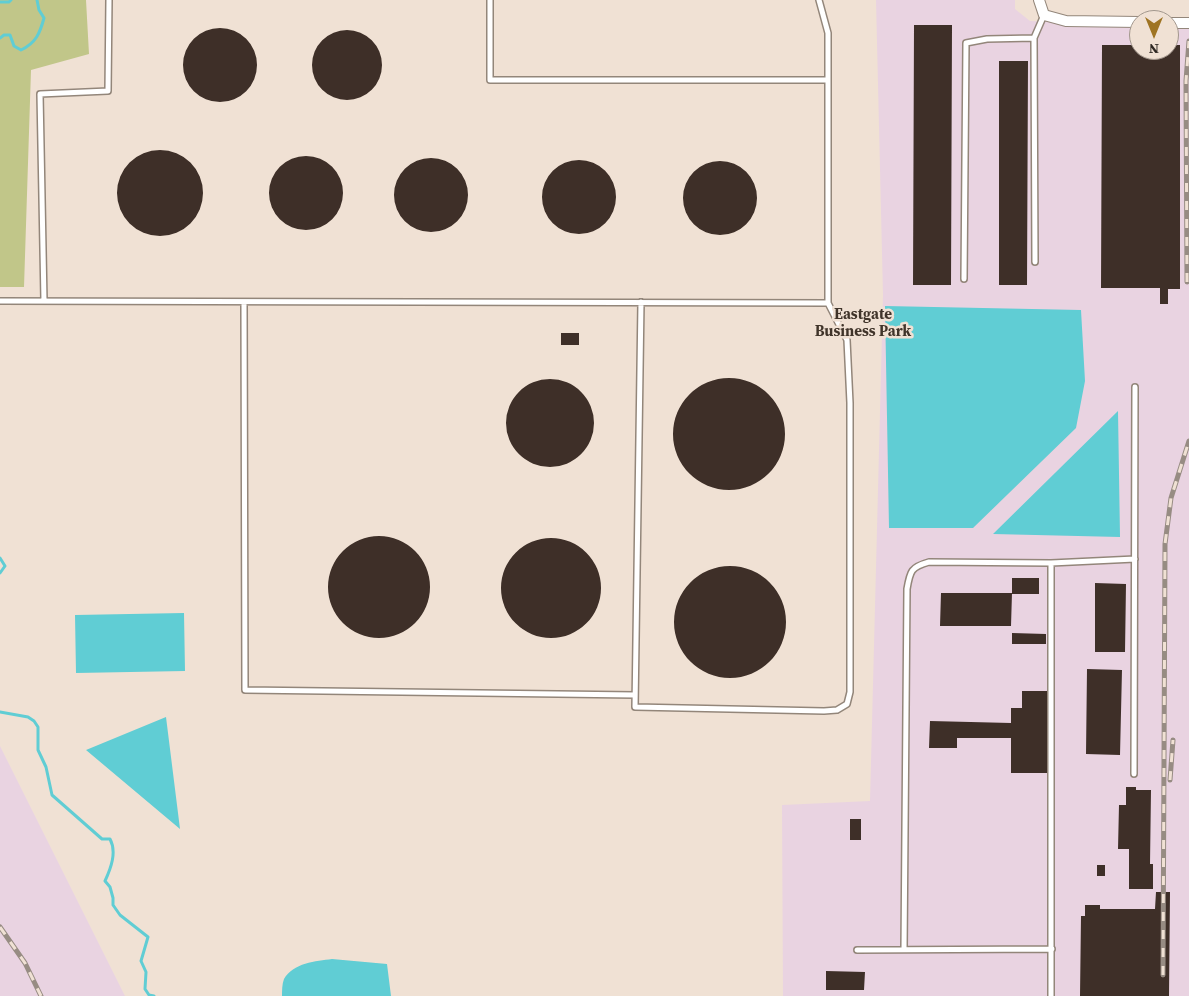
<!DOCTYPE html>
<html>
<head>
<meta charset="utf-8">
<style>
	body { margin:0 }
	#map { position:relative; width:1189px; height:996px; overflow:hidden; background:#f0e1d4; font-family:"Source Serif 4",serif }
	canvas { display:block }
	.north { position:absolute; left:1129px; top:10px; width:50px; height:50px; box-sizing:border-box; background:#f0e1d4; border:1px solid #a2978d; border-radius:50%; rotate:180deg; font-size:14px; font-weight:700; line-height:20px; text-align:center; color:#2d2722 }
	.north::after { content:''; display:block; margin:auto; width:18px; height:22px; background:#9f7423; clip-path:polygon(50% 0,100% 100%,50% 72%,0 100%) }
</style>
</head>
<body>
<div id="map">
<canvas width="1189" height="996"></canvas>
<div class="north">N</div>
</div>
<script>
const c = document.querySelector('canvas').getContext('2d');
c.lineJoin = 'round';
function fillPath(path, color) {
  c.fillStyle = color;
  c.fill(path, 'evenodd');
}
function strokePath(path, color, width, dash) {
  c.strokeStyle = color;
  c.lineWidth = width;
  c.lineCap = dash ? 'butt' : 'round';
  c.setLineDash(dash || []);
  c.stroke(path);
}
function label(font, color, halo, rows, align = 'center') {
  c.font = font + ' "Source Serif 4",serif';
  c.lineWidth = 5;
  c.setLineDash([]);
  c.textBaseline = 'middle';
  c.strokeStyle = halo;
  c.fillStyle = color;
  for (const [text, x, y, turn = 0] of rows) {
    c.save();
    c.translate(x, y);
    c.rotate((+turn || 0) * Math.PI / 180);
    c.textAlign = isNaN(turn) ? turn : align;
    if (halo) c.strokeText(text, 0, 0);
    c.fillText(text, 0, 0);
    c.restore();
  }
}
const industrial = new Path2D(`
	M876,0H1015V9L1030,21L1139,26V50H1169V28L1189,29V996H783L782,805L870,801L883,295Z
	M0,746L125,996H0Z`);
const green = new Path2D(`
	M0,0H86L89,54L31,70L24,287H0Z`);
const water = new Path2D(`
	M885,306L1081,310L1085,381L1076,428L973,528H889Z
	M1118,411L1120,537L993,534Z
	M184,613L185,671L76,673L75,615Z
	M166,717L180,829L86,750Z
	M332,959L387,964L391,996H282C282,991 282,984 284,979C293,963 316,961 332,959Z`);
const stream = new Path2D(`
	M0,2H9L11,0
	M0,38L4,35H10L14,46L21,50C36,43 40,33 44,18L39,10L37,0
	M0,558L5,566L0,573
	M0,712L28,717L34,721L38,727V750L46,767L52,795L102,839H110C117,852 111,868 105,881L110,887L113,898V905L120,915L148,937L141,961L146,972L145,989L149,995L154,996`);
const building = new Path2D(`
	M914,25H952L951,285H913Z
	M183 65a37 37 0 1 1 74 0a37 37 0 1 1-74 0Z
	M312 65a35 35 0 1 1 70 0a35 35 0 1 1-70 0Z
	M1102,45H1139V50H1169V45H1180V289H1168V304H1160V288H1101Z
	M999,61H1028L1027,285H999Z
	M117 193a43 43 0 1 1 86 0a43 43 0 1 1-86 0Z
	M269 193a37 37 0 1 1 74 0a37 37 0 1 1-74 0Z
	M394 195a37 37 0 1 1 74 0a37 37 0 1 1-74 0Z
	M542 197a37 37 0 1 1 74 0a37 37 0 1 1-74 0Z
	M683 198a37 37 0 1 1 74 0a37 37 0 1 1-74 0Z
	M561,333H579V345H561Z
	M673 434a56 56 0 1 1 112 0a56 56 0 1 1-112 0Z
	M506 423a44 44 0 1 1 88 0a44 44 0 1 1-88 0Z
	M328 587a51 51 0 1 1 102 0a51 51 0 1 1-102 0Z
	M501 588a50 50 0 1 1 100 0a50 50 0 1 1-100 0Z
	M674 622a56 56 0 1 1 112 0a56 56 0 1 1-112 0Z
	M1012,578H1039V594H1012Z
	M1095,583L1126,584L1125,652H1095Z
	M941,593H1012L1011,626H940Z
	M1012,633L1046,634V644H1012Z
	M1087,669L1122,670L1120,755L1086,754Z
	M1022,691H1047V773H1011V738H957V748H929L930,721L1011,723V708H1022Z
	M1126,787H1136V790H1151L1150,864H1153V889H1129V849H1118L1119,805H1126Z
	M850,819H861V840H850Z
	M1097,865H1105V876H1097Z
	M1156,892H1170L1169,996H1080L1081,916H1085V905H1100V909H1155Z
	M826,971L865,972L864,990H826Z`);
const lane = new Path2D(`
	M490,0V80H828
	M819,0L828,33V303
	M1034,38L1035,262
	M964,279L966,43L987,39L1034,38L1044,15
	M0,301L828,303L847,340L850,403V692L847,704L837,710L824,711L635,707L641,302
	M44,301L40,94L108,91L109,0
	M244,302L245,690L635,695
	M1134,774L1135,387
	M857,950L1052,949
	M904,950L907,589C910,571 911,567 929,562L1051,563
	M1051,996V563L1135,559`);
const street = new Path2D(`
	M1039,0L1044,15L1066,21L1139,22
	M1169,23H1189`);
const rail = new Path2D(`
	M1187,282L1186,81L1189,41
	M1170,780L1173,740
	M0,927L25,963L41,996
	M1163,975L1165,544L1171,498L1189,441`);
const neighbourhoodNames = [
	["Eastgate",863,315],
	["Business Park",863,332]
];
fillPath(industrial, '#e9d3e1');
fillPath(green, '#c1c689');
fillPath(water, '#60cdd4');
strokePath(stream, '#60cdd4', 3);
fillPath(building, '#3e2f28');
strokePath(lane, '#93867a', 8);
strokePath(street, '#93867a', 12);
strokePath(lane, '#fff', 5);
strokePath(street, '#fff', 10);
strokePath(rail, '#978c83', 5);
strokePath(rail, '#f0e1d4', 3, [9]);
label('bold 15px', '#40342a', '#f0e1d4', neighbourhoodNames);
</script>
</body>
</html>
